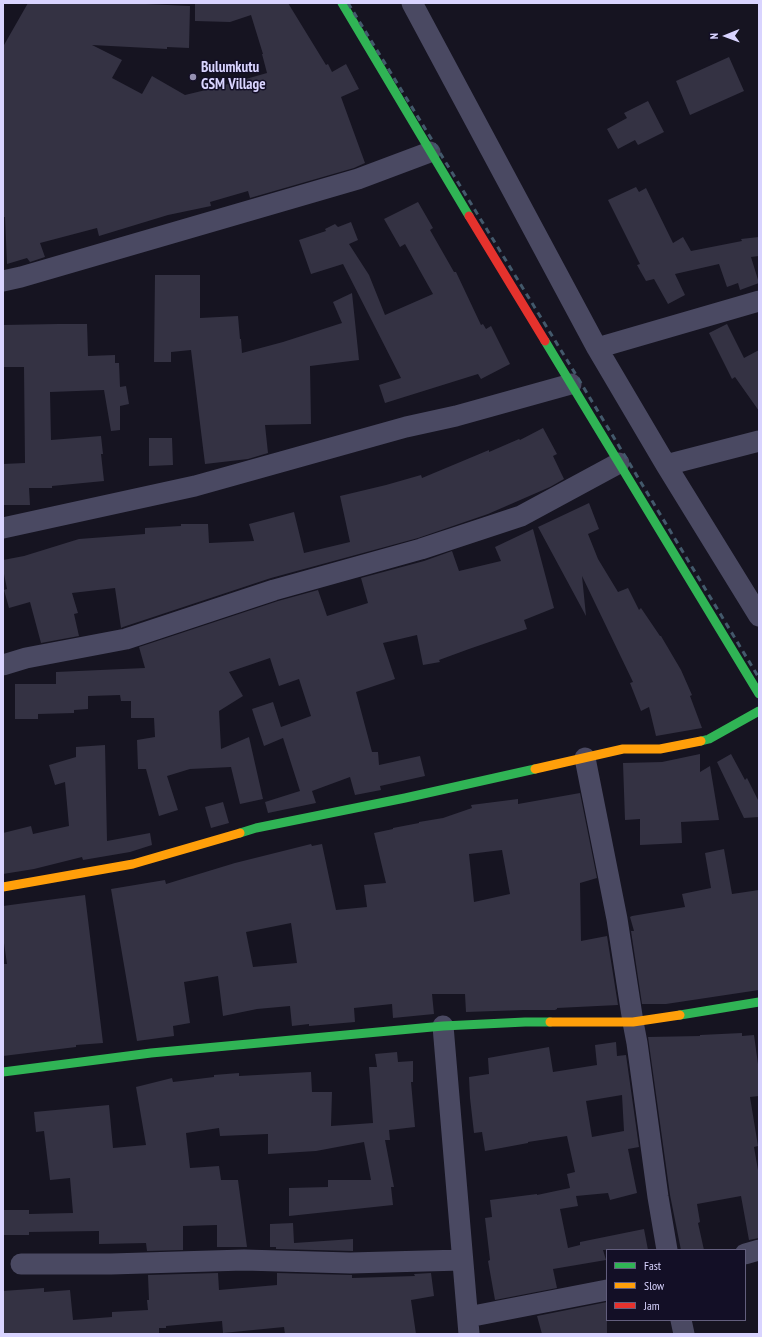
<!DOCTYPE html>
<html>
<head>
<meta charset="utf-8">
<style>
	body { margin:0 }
	#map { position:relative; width:762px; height:1337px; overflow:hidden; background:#161421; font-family:"PT Sans Narrow",sans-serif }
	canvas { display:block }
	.frame { position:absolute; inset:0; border:4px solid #d9d4ff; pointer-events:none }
	.legend { position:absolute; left:606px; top:1249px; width:140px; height:72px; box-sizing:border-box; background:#130f26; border:1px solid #625e7d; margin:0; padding:5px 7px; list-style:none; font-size:12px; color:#d9d4ff }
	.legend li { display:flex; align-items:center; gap:8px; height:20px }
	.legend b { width:20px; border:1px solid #625e7d }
	.north { position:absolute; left:706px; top:16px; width:40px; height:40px; -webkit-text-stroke:3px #130f26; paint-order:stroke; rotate:269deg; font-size:11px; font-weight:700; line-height:16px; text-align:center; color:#d9d4ff }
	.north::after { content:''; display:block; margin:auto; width:14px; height:18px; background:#d9d4ff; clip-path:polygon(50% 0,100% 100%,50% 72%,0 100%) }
</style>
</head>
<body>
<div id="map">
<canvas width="762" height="1337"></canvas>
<div class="frame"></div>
<ul class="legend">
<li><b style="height:5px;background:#30b455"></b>Fast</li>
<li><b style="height:5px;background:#ff9f0a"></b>Slow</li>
<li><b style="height:5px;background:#e5322d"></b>Jam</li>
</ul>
<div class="north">N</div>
</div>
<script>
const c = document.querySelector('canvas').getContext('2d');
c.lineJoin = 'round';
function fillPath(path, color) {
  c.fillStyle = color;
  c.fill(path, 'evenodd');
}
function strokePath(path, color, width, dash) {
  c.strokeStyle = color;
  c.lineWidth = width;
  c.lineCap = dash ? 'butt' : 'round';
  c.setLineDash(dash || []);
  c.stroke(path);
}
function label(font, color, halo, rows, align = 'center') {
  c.font = font + ' "PT Sans Narrow",sans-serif';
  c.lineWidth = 3;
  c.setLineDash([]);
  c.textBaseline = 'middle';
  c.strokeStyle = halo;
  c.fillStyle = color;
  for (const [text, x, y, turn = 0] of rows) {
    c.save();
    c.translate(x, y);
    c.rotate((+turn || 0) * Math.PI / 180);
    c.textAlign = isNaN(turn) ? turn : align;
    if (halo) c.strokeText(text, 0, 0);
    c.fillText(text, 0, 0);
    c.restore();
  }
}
const building = new Path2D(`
	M28,3H146V4L190,6L189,48L167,47V49L92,45L122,60L112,78L142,94L152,76L185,95L214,88L267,73L262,54H263L251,15L230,22L195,21V3H288L326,65L328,64L332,72L346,64L359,89L341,97L365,163L354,168L250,198L248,191L210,202L211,206L168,215L99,236L97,228L40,243L45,257L30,262L27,258L7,264L5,217H3L4,45Z
	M729,57L744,91L690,115L676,81Z
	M648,101L664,132L638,145L635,140L618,149L607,129L627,118L624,113Z
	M636,187L639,192L646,188L673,243L683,237L691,251L742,241L741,239L759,237V256L751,257L759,283L740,290L738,283L727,287L719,264L675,274L685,295L668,304L654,279L646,281L637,265L640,264L608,200Z
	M418,202L433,228L430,230L454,272H456L481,325L483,324L486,329L491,326L510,364L481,379L478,374L385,403L379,385L401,378L343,264L311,274L299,240L326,231L325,229L335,224L338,227L351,222L358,240L349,244L369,275L385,315L433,294L405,244L400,247L384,219Z
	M155,275H200V318L238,316L240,339H241L242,353L283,342L342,323L333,302L352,293L359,360L310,366L311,424L265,425L268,453L248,459L205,464L191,350L171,352V362H154Z
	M59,324H87L88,356L115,355V363H119L120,387L126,386L129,404L120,406V430L111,431L104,390L50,392L51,440L101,436L103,454H101L104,481L52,486V488H29L30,505H3V464L25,463L24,367H3V325Z
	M727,324L744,358L759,350V411L735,377L732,379L709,333Z
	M543,428L557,454L553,456L564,479L550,487L488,514L418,538L271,578L123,627L121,628L115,588L72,593L78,613L74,614L79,636L41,643L30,602L9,608L4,590L7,589L3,569V560L24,556L79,539L145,534V528L181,526V524H208L209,543L254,541L249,524L294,512L304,553L350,542L340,496L386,485L421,475L422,478L489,450V452L519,439L520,440Z
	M149,438H172L173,465L149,466Z
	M589,503L599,529L588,534L598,559L618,592L628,588L639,610L641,608L660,636H661L681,670L692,695L690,696L702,728L656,736L649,707L641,711L630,683L633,682L582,576L586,616L538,527Z
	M533,529L554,608L524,620L527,629L469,649L439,660L440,662L423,665L417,635L383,643L395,679L356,692L372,752H378L379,765L420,756L425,776L380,786L381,790L355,795L350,777L312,791L316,803L268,813L265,802L300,791L283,738L264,746L252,709L273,702L281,727L311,716L299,679L279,686L270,658L229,672L243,696L219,711L221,749L249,737L263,799L240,804L231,767L190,769L167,776L178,810L159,816L146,769H138L137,740L155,737L154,718H131V701H121L120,695L88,696V709L74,710V713L38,714V719H15V684H56V672L145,668L139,647L278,601L318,590L327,616L368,603L361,578L424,561L452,551L459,571L501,561L495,547Z
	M105,745L107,841L150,833L152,845L130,852L83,860L82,857L34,869L3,874V833L31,826L33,834L69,826L65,782L55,785L49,765L76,757V747Z
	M700,754V772L710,766L719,820L681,822L682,843L640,845V819L625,820L623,763L662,762Z
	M731,754L745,780L747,778L759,802V817L744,818L717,762Z
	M580,793L597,878L580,883L581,941L607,936L618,1005L557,1008V1009L555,1010H524L466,1012L465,994H432L434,1014L393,1018L392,1004L354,1008L355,1022L309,1026V1024L292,1026L290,1006L257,1009L223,1016L218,976L184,982L190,1023L173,1026L174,1036L137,1041L111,889L165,880L166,884L235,863L311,844L312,846L322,844L336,910L367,907L364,885L386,883L374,833L393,829V828L419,823V822L443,818L472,808L471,805L518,799V804ZM502,850L510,894L474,902L469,854ZM291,923L297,963L253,967L246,932Z
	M223,802L229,823L211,828L205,807Z
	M724,849L732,894L759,890V990L666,1004H642L631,931H634L630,917L632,916L685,907L682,894L711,888L705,853Z
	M85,895L103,1043L76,1045V1047L3,1056V964H7L3,936V906Z
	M742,1033V1036L754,1035L758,1064H759V1096L750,1097L758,1146L754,1147L759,1176V1238L749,1240L741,1196L697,1204L700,1222L698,1223L704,1250H681L670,1195L648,1037L700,1036V1035Z
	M616,1042L617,1056L626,1055L639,1147L628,1149L637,1193L610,1200L608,1193L576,1196L578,1206L560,1209L568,1248L580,1245V1242L644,1229L648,1250H603L606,1260L553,1269L557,1288L495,1300L488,1261L490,1260L485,1218L492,1217L490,1200L537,1194V1195L570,1188L567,1174L575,1172L567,1136L528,1142V1143L485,1151L482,1132L474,1133L470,1098L469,1077L489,1074L488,1058L549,1047L553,1072L597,1065L595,1045ZM622,1095L624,1131L592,1137L586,1101Z
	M397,1052L398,1062L413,1061V1082H411L415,1127L389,1130L390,1140H385L394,1187H391L393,1205L289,1216V1188L328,1187V1180H371L364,1142L316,1151L268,1154V1134L220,1136L219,1128L186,1133L190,1168L219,1166L221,1180H238L247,1247H217V1225L183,1226V1250L147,1251L146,1243L99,1244V1231L29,1232V1235H3V1210H29V1214L73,1213L70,1178L50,1180L44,1131L36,1132L34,1112L109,1105L113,1148L146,1145L136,1087L172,1078L173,1082L214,1077V1075L239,1073V1076L311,1072L312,1092H332L331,1126L373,1123L369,1067H377L375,1054Z
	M293,1223L294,1243L353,1239V1251L276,1249V1247H270V1224Z
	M218,1273L219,1290L277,1285V1273L352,1275V1278L415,1276L414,1274L431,1273L434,1296L411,1300L416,1334H285L284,1327L223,1333L222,1321L166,1326V1328H159V1334H3V1291L44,1288V1292L70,1290L73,1320L112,1317V1312L148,1310L147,1300H149L148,1275Z
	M607,1302V1334H542L537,1316Z`);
const street = new Path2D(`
	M412,3L597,348L666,465L759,616
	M3,281L21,277L358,179L430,152
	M597,348L759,301
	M666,465L759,441
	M3,528L195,486L406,427L456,416L571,384
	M3,665L26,658L126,639L274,590L421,549L521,516L619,463
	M585,758L617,919L633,1022L637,1043L658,1197L667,1250
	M443,1026L469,1334
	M745,1254L759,1250
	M21,1264H111L244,1260L350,1263L462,1260
	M468,1317L607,1290
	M681,1320L684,1334`);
const fast = new Path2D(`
	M342,3L469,216
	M545,341L759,694
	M701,741L709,739L759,711
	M240,833L256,828L405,798L535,769
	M680,1015L759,1002
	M3,1072L151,1053L443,1026L525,1022H550`);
const slow = new Path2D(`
	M535,769L623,749H660L701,741
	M3,887L133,864L240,833
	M550,1022H633L680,1015`);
const jam = new Path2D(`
	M469,216L545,341`);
const rail = new Path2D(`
	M348,3L570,365L759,678`);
const markers = [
	[193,77,4,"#9591b1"]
];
const poiNames = [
	["Bulumkutu",201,68],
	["GSM Village",201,85]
];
fillPath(building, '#343243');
strokePath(street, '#4a4962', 21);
strokePath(fast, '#30b455', 9);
strokePath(slow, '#ff9f0a', 9);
strokePath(jam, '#e5322d', 9);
strokePath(rail, '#43596b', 3, [6, 5]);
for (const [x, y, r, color] of markers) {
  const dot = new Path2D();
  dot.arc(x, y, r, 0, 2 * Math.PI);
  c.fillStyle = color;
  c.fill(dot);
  strokePath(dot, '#130f26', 1.5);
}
label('bold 15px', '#d9d4ff', '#130f26', poiNames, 'left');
</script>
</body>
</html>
